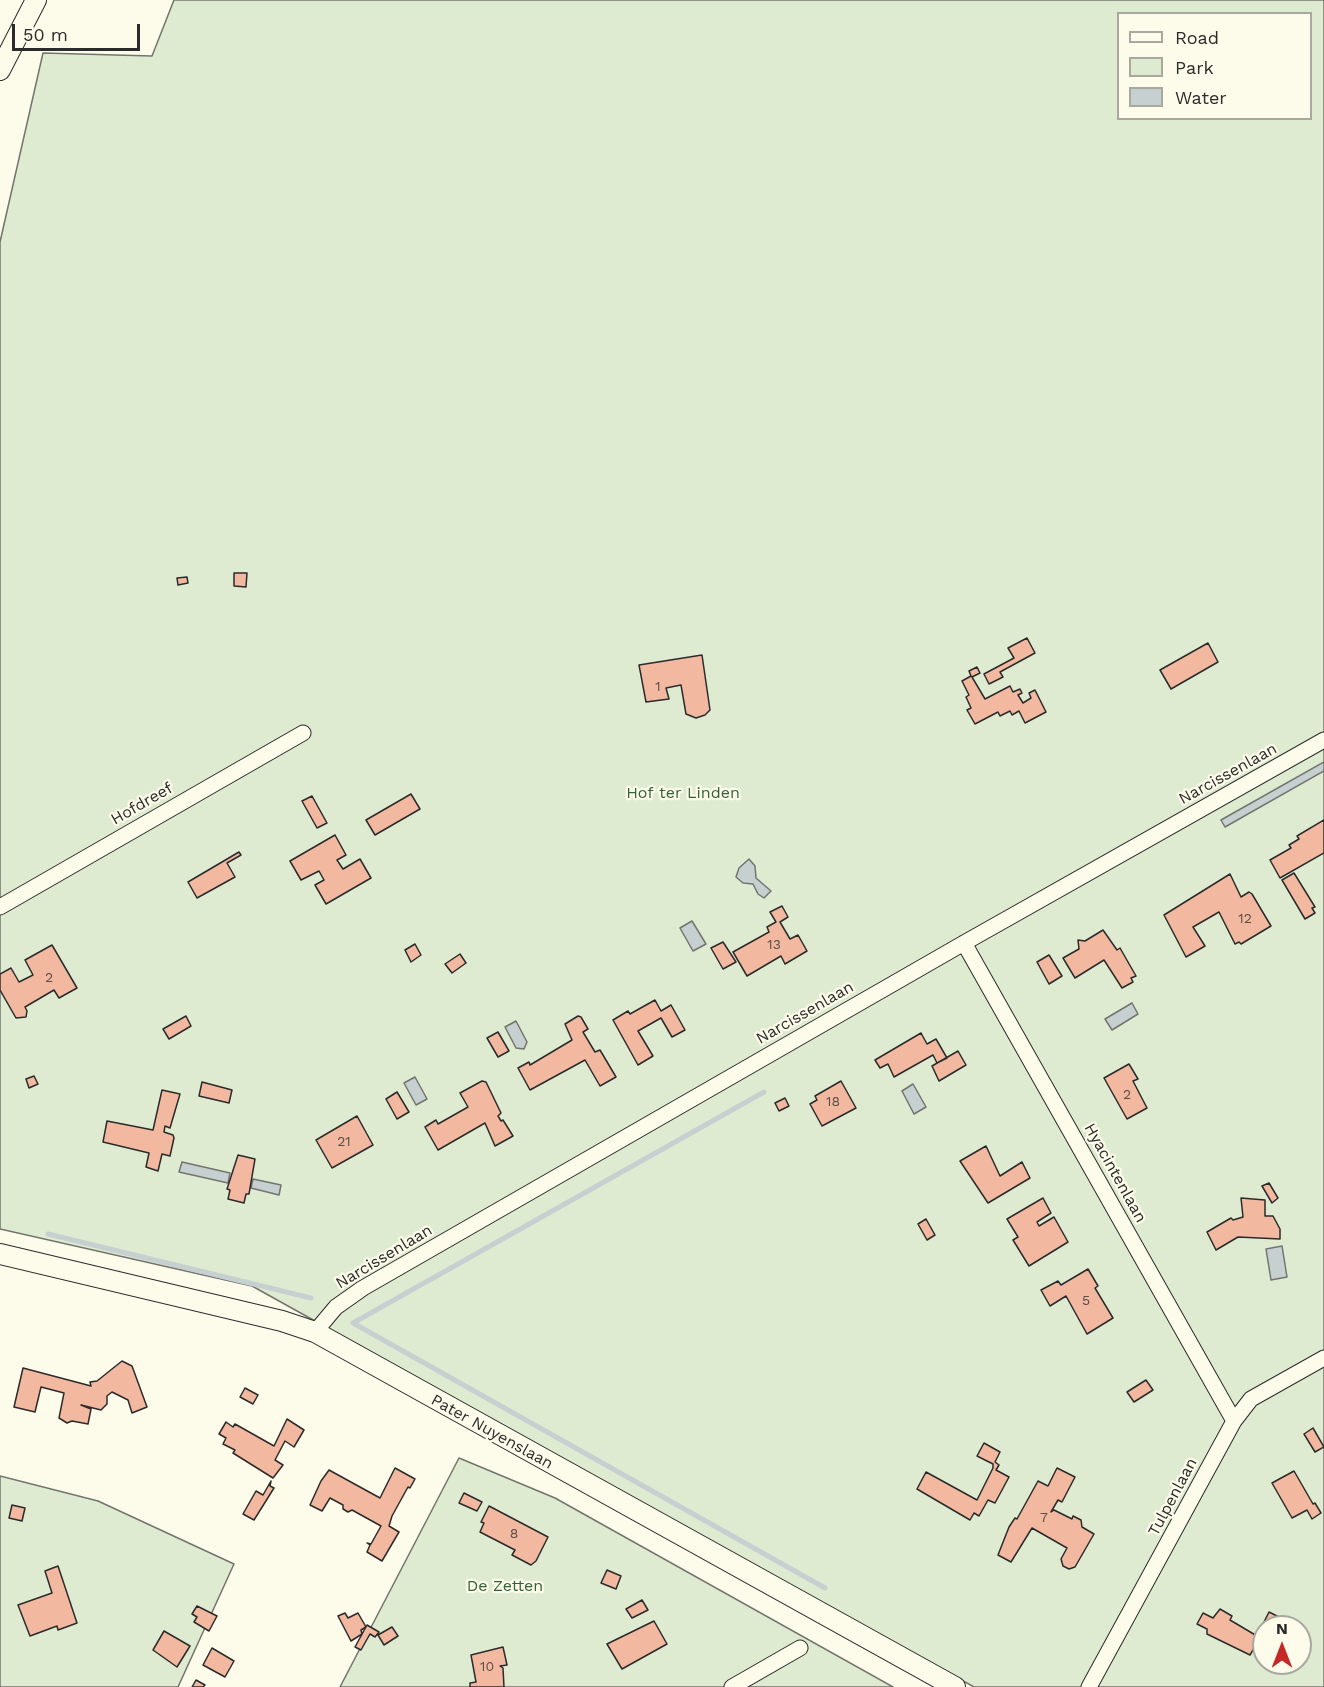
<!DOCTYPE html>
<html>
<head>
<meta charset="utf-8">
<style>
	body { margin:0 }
	#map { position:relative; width:1324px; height:1687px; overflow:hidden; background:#fdfbea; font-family:"Work Sans",sans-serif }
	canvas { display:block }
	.legend { position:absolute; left:1117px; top:12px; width:195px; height:108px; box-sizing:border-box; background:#fdfbea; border:2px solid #a9a89e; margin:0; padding:8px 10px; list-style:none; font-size:18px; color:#2b2b2b }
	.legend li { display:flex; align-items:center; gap:12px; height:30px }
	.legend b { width:30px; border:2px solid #a9a89e }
	.north { position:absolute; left:1252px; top:1615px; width:60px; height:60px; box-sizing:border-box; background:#fdfbea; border:2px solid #a9a89e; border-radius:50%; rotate:0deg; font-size:16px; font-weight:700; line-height:24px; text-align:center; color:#2b2b2b }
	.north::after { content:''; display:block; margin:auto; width:21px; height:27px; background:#c62828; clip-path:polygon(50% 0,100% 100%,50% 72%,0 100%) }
	.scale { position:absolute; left:12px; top:24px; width:128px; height:27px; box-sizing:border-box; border:3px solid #2b2b2b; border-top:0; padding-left:8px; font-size:18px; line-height:21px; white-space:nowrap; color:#2b2b2b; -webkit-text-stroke:4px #fdfbea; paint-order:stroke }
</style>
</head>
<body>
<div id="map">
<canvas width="1324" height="1687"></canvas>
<ul class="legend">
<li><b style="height:8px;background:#fdfbea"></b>Road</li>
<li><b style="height:16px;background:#deebd1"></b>Park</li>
<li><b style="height:16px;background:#c7d0d0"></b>Water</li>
</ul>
<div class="north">N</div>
<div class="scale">50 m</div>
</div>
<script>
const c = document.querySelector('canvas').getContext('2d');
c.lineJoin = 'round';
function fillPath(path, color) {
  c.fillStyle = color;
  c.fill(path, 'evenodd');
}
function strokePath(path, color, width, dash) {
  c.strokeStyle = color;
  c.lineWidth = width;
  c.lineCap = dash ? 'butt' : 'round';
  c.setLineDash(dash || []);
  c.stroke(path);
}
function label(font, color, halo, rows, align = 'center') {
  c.font = font + ' "Work Sans",sans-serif';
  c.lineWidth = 4.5;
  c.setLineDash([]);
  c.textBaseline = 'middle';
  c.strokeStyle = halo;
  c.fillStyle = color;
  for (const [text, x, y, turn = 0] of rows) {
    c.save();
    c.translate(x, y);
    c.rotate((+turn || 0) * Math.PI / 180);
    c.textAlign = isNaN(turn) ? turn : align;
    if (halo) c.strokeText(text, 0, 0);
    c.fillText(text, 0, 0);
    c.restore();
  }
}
const green = new Path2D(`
	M174,0H1324V1687H974L252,1286L0,1229V242L43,53L152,56ZM1118,14H1310V118H1118ZM1264,1627H1300V1663H1264Z
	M459,1458L555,1498L893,1687H340Z
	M0,1476L98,1501L234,1564L178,1687H0Z`);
const water = new Path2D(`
	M1324,762V771L1225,827L1221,820Z
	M749,859L755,866L756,878L771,891L764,898L758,894L753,884L743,883L736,877L739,868Z
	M692,921L706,944L693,951L680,928Z
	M1132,1003L1138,1014L1112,1030L1105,1019Z
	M516,1021L527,1042L524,1049L516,1048L505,1027Z
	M415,1077L427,1099L416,1105L404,1083Z
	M913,1084L926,1107L914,1114L902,1091Z
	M182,1162L230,1173L228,1183L179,1172Z
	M253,1179L281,1185L279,1195L251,1188Z
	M1282,1246L1287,1277L1271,1280L1266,1249Z`);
const stream = new Path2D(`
	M764,1092L353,1323L825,1588
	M48,1234L311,1298`);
const building = new Path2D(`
	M234,573H247L246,587L234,586Z
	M187,577L188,583L178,585L177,578Z
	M1027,638L1035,653L1000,672L1003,677L989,684L984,674L1014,658L1008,648Z
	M1208,643L1218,662L1171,689L1160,670Z
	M702,655L710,710L705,715L696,718L686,714L681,685L666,688L669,699L646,702L639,665Z
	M977,667L980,673L972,677L985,699L1010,686L1013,692L1020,689L1022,693L1018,695L1023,703L1031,698L1029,693L1035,690L1046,712L1025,723L1019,711L1012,715L1010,711L1000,716L998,712L975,724L967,710L971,708L966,697L969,695L962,681L971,676L969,671Z
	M411,794L420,809L375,835L366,820Z
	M312,796L327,823L317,828L302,801Z
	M1324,820V853L1280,878L1270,860L1291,848L1289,845L1299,839L1297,836Z
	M335,835L346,855L337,860L343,869L360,859L371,878L326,904L315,885L324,880L319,871L301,880L290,861Z
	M239,852L241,855L227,863L235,877L197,898L188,882Z
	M1294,873L1315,907L1312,908L1315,913L1305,919L1282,880Z
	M1230,874L1241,897L1249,892L1252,894L1271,926L1241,944L1239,942L1235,944L1219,912L1193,927L1205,946L1186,957L1164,915Z
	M782,906L788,917L780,922L790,939L798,935L807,951L785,964L781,956L747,976L733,952L769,932L767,927L776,922L770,912Z
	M1103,930L1117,950L1120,948L1136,976L1131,978L1133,982L1122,988L1104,960L1075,978L1063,958L1079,949L1078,940L1085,941Z
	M723,942L736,962L723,969L711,948Z
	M415,944L421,955L411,962L405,950Z
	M52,945L77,988L59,998L54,990L25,1007L27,1011L26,1017L16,1018L0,990V974L11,968L19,982L33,975L25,960Z
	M460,954L466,963L452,973L445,964Z
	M1049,955L1062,976L1049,984L1037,962Z
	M655,1000L661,1011L671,1005L685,1030L672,1037L661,1018L638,1031L653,1056L638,1065L613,1020L628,1011L630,1014Z
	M186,1016L191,1026L169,1039L163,1029Z
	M578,1016L581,1017L588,1029L583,1032L595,1052L600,1050L616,1077L600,1086L585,1060L530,1090L518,1068L529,1062L530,1065L572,1040L565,1024Z
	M498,1032L509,1051L498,1057L487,1038Z
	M921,1033L927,1044L936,1039L947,1058L937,1063L933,1055L894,1077L888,1064L880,1068L875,1060Z
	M958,1051L966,1065L939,1081L932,1066Z
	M1129,1064L1138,1079L1133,1081L1147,1108L1127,1119L1104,1078Z
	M34,1076L38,1084L29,1088L26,1079Z
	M482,1081L486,1082L501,1113L498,1116L501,1121L503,1120L513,1136L495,1146L485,1123L438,1150L425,1127L436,1120L438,1124L468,1107L460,1093Z
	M841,1081L856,1108L822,1126L810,1104L817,1100L815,1096Z
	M202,1082L232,1090L229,1103L199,1096Z
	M162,1090L180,1094L170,1128L165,1126L164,1132L173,1135L174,1138L170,1156L162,1154L158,1171L146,1167L149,1153L103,1142L107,1121L153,1130Z
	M397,1092L409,1112L397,1119L386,1099Z
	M785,1098L789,1106L779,1111L775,1103Z
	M357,1116L373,1145L332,1168L316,1140Z
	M986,1146L1000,1176L1022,1162L1030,1178L988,1203L960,1161Z
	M238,1155L255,1159L249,1194H246L244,1203L228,1199L230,1190L227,1189Z
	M1269,1183L1278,1198L1272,1203L1262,1186Z
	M1043,1198L1051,1213L1037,1222L1039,1226L1054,1217L1068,1242L1029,1266L1013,1240L1018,1237L1007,1219Z
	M1241,1198L1265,1200V1216H1273L1280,1229V1239L1238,1237L1216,1250L1207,1232L1231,1218L1233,1220L1243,1217Z
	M926,1219L935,1235L927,1240L918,1224Z
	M1088,1269L1098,1286L1095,1288L1113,1318L1087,1334L1066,1296L1050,1306L1041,1290L1058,1281L1061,1285Z
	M122,1361L132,1366L147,1407L132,1413L128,1400L112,1392L107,1396V1404L101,1410L81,1405L91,1409L88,1424L72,1421L67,1423L59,1418L64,1393L41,1387L35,1412L14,1407L23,1368L91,1386L90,1382L97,1381Z
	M1146,1380L1153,1390L1134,1402L1127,1392Z
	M245,1388L258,1395L253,1404L240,1397Z
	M287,1419L304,1430L294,1447L285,1441L275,1460L283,1465L273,1478L233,1453L235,1450L223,1444L226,1438L219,1434L226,1422L233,1427L235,1424L274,1446Z
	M1313,1428L1324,1447L1315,1452L1304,1434Z
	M984,1443L1000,1452L995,1462L999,1465L996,1470L1009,1477L995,1503L988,1500L979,1516L974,1513L970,1520L917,1489L926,1472L977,1500L993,1468V1464L977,1456Z
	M395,1468L415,1479L410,1488L408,1487L392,1516L389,1526L399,1532L382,1561L367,1552L370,1545L367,1543L371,1544L381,1526L352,1510L348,1512L343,1509V1505L330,1498L322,1511L310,1505L321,1481L329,1470L380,1498Z
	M1057,1468L1075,1477L1062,1502L1058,1500L1051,1512L1054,1510L1072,1519L1073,1516L1081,1520L1082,1527L1094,1534L1075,1567L1069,1569L1063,1566L1061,1559L1067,1548L1032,1528L1011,1562L998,1555L1009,1527L1015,1518L1017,1519L1038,1481L1048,1486Z
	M1294,1471L1313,1504L1315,1503L1321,1513L1312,1519L1307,1510L1292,1518L1272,1483Z
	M271,1481L270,1486L274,1488L254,1520L243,1514L256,1491L263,1495Z
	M464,1493L482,1502L477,1511L459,1503Z
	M12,1505L25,1508L22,1521L9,1518Z
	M489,1506L548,1537L536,1561L531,1565L512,1555L515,1550L480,1532L484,1523L481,1522Z
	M58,1566L77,1623L58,1630L57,1626L30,1636L18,1605L52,1593L45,1571Z
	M607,1570L621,1576L616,1589L601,1583Z
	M642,1600L648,1610L632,1618L626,1609Z
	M197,1606L217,1616L209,1631L194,1622L197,1617L192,1614Z
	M1220,1609L1232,1616L1230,1620L1257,1636L1269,1612L1285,1620L1281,1627H1264V1639L1261,1645L1257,1643L1250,1655L1207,1634V1629L1197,1624L1203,1613L1213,1618Z
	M345,1613L348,1618L358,1613L366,1627L361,1630L362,1634L351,1641L338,1616Z
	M654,1621L667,1644L622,1669L607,1644Z
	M367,1625L379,1632L375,1637L370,1634L361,1650L355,1647Z
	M392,1627L398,1636L384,1645L378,1635Z
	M164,1631L190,1646L177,1667L153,1650Z
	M503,1647L507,1665L500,1666L503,1668L504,1687H470V1683L476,1682L471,1655Z
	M212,1648L234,1661L225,1677L203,1665Z
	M196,1680L205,1685L203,1687H192Z`);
const minor = new Path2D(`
	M0,907L303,733
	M964,943L1234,1421
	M315,1332L336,1307L363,1288L964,943L1324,740
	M732,1687L800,1648
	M1089,1687L1234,1421L1251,1399L1324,1358`);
const tertiary = new Path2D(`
	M0,70L36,0
	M0,1254L282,1321L315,1332L955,1687`);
const numberNames = [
	["1",658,687],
	["12",1245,919],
	["13",774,945],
	["2",49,978],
	["2",1127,1095],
	["18",833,1102],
	["21",344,1142],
	["5",1086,1301],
	["7",1044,1518],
	["8",514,1534],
	["10",487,1667]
];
const streetNames = [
	["Narcissenlaan",1228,774,-29],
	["Hofdreef",142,804,-30],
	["Narcissenlaan",805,1013,-30],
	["Hyacintenlaan",1115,1173,61],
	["Narcissenlaan",384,1257,-31],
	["Pater Nuyenslaan",492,1432,29],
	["Tulpenlaan",1173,1497,-62]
];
const parkNames = [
	["Hof ter Linden",683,793],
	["De Zetten",505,1586]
];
fillPath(green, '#deebd1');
strokePath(green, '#74746e', 1.5);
fillPath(water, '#c7d0d0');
strokePath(water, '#74746e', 1.5);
strokePath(stream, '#c7d0d0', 5);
fillPath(building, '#f2b8a0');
strokePath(building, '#2b2b2b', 1.5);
strokePath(minor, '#2b2b2b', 17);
strokePath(tertiary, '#2b2b2b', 22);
strokePath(minor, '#fdfbea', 15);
strokePath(tertiary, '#fdfbea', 20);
label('14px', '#5d4e48', null, numberNames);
label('16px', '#2b2b2b', '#fdfbea', streetNames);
label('16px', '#34623c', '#fdfbea', parkNames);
</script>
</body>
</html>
